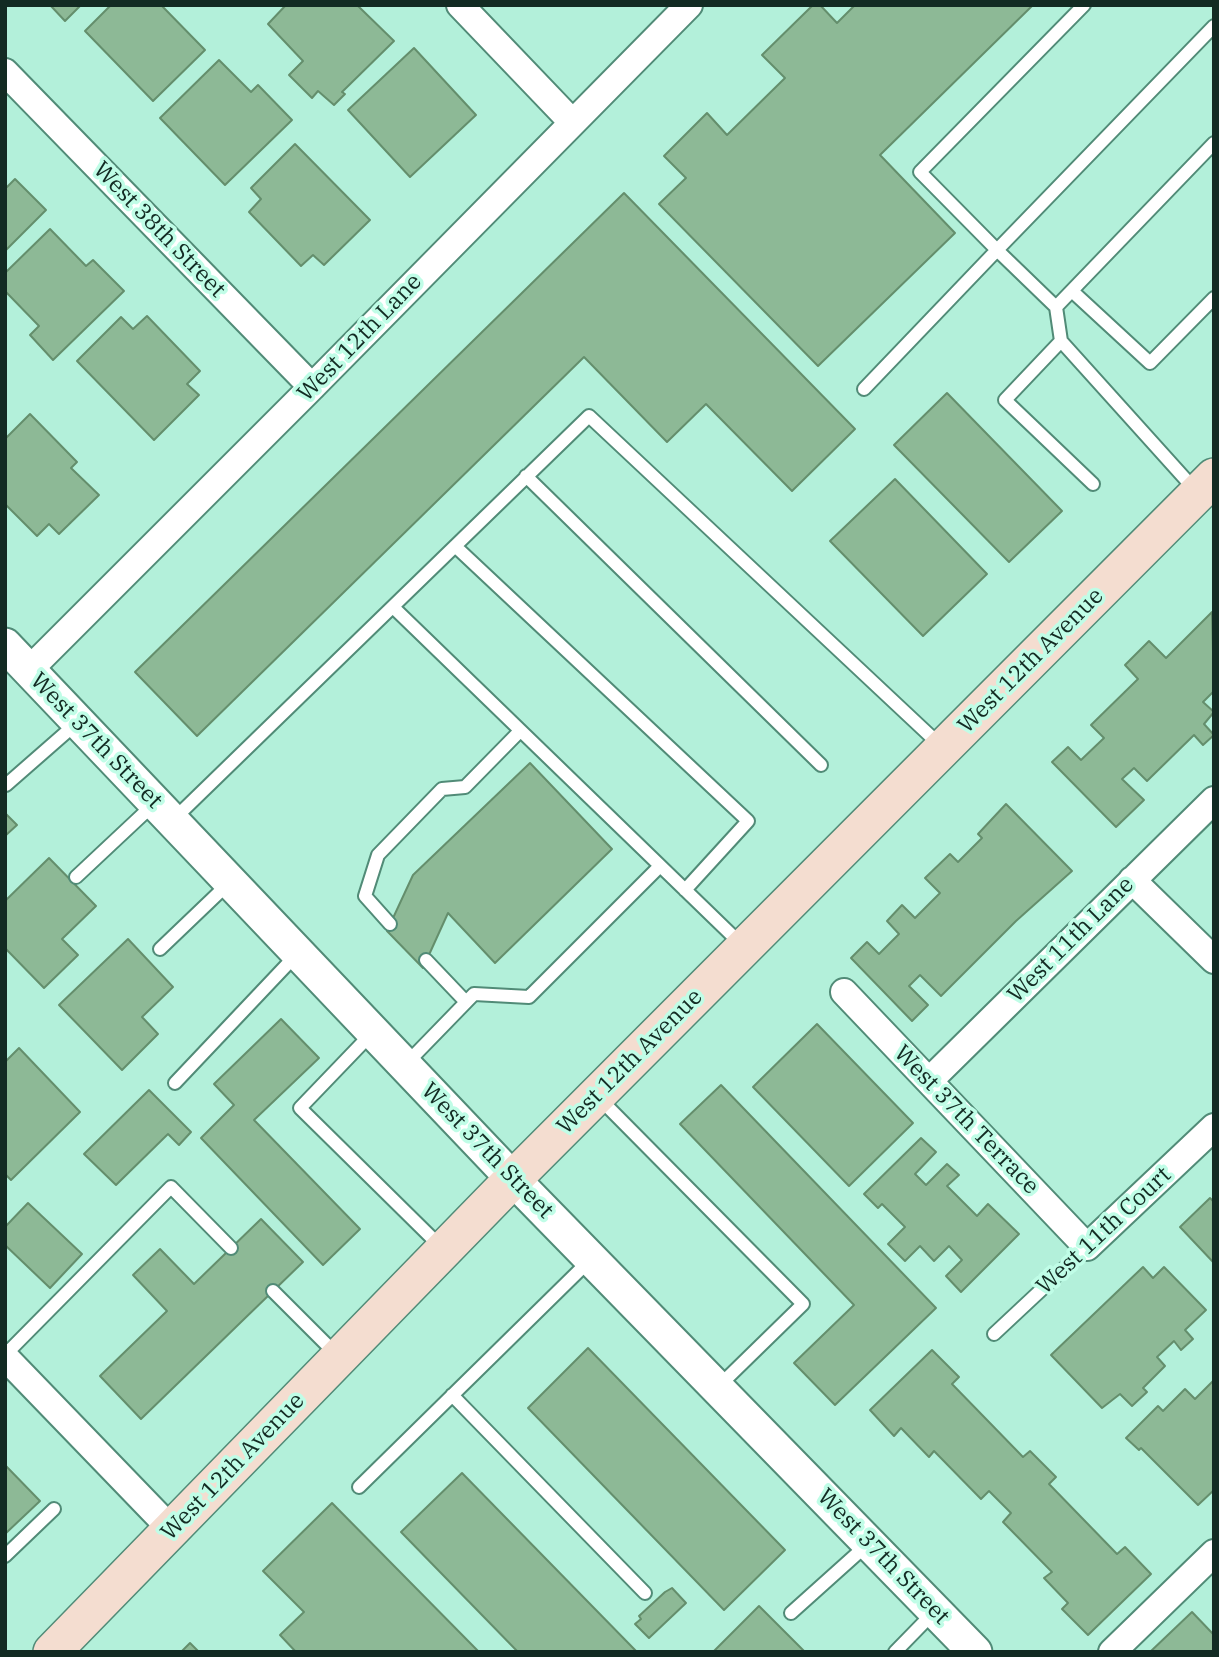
<!DOCTYPE html>
<html>
<head>
<meta charset="utf-8">
<style>
	body { margin:0 }
	#map { position:relative; width:1219px; height:1657px; overflow:hidden; background:#b3f0da; font-family:"IBM Plex Serif",serif }
	canvas { display:block }
	.frame { position:absolute; inset:0; border:7px solid #132b23; pointer-events:none }
</style>
</head>
<body>
<div id="map">
<canvas width="1219" height="1657"></canvas>
<div class="frame"></div>
</div>
<script>
const c = document.querySelector('canvas').getContext('2d');
c.lineJoin = 'round';
function fillPath(path, color) {
  c.fillStyle = color;
  c.fill(path, 'evenodd');
}
function strokePath(path, color, width, dash) {
  c.strokeStyle = color;
  c.lineWidth = width;
  c.lineCap = dash ? 'butt' : 'round';
  c.setLineDash(dash || []);
  c.stroke(path);
}
function label(font, color, halo, rows, align = 'center') {
  c.font = font + ' "IBM Plex Serif",serif';
  c.lineWidth = 7;
  c.setLineDash([]);
  c.textBaseline = 'middle';
  c.strokeStyle = halo;
  c.fillStyle = color;
  for (const [text, x, y, turn = 0] of rows) {
    c.save();
    c.translate(x, y);
    c.rotate((+turn || 0) * Math.PI / 180);
    c.textAlign = isNaN(turn) ? turn : align;
    if (halo) c.strokeText(text, 0, 0);
    c.fillText(text, 0, 0);
    c.restore();
  }
}
const building = new Path2D(`
	M50,5H81L65,21Z
	M111,5H161L205,50L153,101L85,31Z
	M286,5H357L394,41L342,92L345,94L334,105L318,91L312,98L289,75L303,61L268,24Z
	M813,5H820L837,23L855,5H1033L880,155L955,233L818,366L659,204L686,178L664,156L707,113L727,135L785,78L762,55Z
	M414,48L476,115L410,177L348,110Z
	M219,60L251,92L258,85L292,120L225,185L160,118Z
	M295,144L370,220L324,265L313,255L301,266L249,212L261,199L251,188Z
	M15,179L46,210L5,251V186L7,187Z
	M624,193L855,429L792,491L706,404L667,442L584,357L197,736L135,672Z
	M50,229L86,266L93,260L124,291L53,360L30,335L39,326L5,291V273Z
	M147,316L200,371L187,384L199,395L154,440L77,361L121,317L133,329Z
	M947,393L1062,511L1009,562L894,445Z
	M30,414L77,462L71,468L99,495L59,534L49,524L37,536L5,504V439Z
	M895,479L987,574L923,636L830,541Z
	M1212,612L1214,691L1203,702L1214,712L1204,724L1214,735L1203,745L1194,735L1147,781L1134,768L1122,779L1144,800L1116,827L1052,762L1068,747L1081,760L1104,738L1091,725L1138,679L1125,665L1149,641L1166,658Z
	M530,763L612,849L495,963L448,913L423,968L387,931L413,875Z
	M1006,804L1072,871L1016,921L941,996L920,975L909,986L928,1005L912,1021L851,958L867,942L879,954L899,934L887,921L902,905L915,918L940,893L925,878L950,854L958,862L982,838L978,834Z
	M5,813L17,825L5,836Z
	M49,858L96,906L62,939L78,955L44,988L5,948V901Z
	M128,939L173,987L142,1017L158,1034L122,1070L59,1005Z
	M281,1019L319,1058L254,1120L360,1229L323,1265L201,1138L234,1105L214,1084Z
	M817,1024L913,1123L849,1186L753,1087Z
	M19,1048L80,1112L11,1180L5,1174V1062Z
	M721,1085L936,1308L835,1405L794,1363L854,1305L680,1124Z
	M149,1090L191,1132L179,1145L168,1134L116,1185L84,1154Z
	M921,1138L936,1152L915,1174L926,1185L947,1164L959,1175L947,1186L977,1216L988,1204L1019,1234L961,1292L946,1276L962,1260L949,1246L934,1261L920,1246L905,1261L888,1244L905,1227L882,1204L878,1208L864,1194Z
	M1210,1198L1214,1202V1263L1180,1227Z
	M28,1203L82,1254L50,1288L5,1245V1227Z
	M261,1219L303,1262L141,1419L100,1376L167,1311L133,1275L160,1249L194,1284Z
	M1143,1267L1153,1278L1164,1267L1206,1310L1185,1330L1193,1339L1181,1350L1174,1341L1157,1357L1165,1366L1143,1388L1147,1392L1132,1406L1120,1394L1102,1408L1051,1355Z
	M588,1348L785,1550L724,1610L528,1408Z
	M932,1350L959,1377L952,1384L1023,1457L1030,1451L1056,1477L1049,1484L1117,1554L1125,1547L1151,1574L1088,1635L1062,1609L1068,1603L1044,1578L1052,1572L1003,1522L1011,1513L989,1491L981,1499L934,1451L929,1457L901,1428L894,1436L870,1410Z
	M1214,1380V1490L1198,1505L1141,1448L1139,1450L1126,1438L1158,1406L1163,1411L1185,1389L1195,1399Z
	M5,1465L40,1501L5,1534Z
	M462,1473L637,1652H518L401,1532Z
	M332,1503L479,1652H296L280,1635L304,1612L263,1571Z
	M672,1588L686,1603L649,1638L635,1624L641,1619L639,1616L665,1592Z
	M759,1606L805,1652H713Z
	M1192,1612L1214,1635V1652H1150Z
	M190,1643L199,1652H181Z`);
const service = new Path2D(`
	M1084,5L920,172L997,250L1214,26
	M1072,291L1150,363L1214,298
	M1056,307L1061,341L1197,492
	M1061,341L1005,400L1093,484
	M864,389L997,250L1056,307L1214,143
	M526,476L821,765
	M455,546L748,821L685,890
	M393,607L742,945
	M6,785L78,722
	M173,820L589,416L941,746
	M76,877L155,803
	M390,924L365,896L378,855L442,789L465,787L520,731
	M160,949L230,882
	M426,960L466,1002
	M373,1032L300,1108L441,1247
	M405,1065L474,994L529,997L660,866
	M175,1083L298,953
	M599,1098L803,1304L718,1387
	M273,1291L337,1355
	M994,1334L1087,1247
	M5,1355L171,1187L231,1248
	M452,1395L645,1593
	M359,1487L591,1259
	M5,1556L54,1509
	M791,1613L869,1543
	M895,1652L935,1611`);
const minor = new Path2D(`
	M460,5L572,122
	M5,72L312,387
	M29,670L312,387L689,5
	M1132,880L1214,960
	M844,992L1087,1247L1214,1127
	M929,1081L1214,800
	M5,1357L172,1530
	M1112,1652L1214,1553`);
const tertiary = new Path2D(`
	M5,645L513,1179L975,1652`);
const secondary = new Path2D(`
	M52,1652L513,1179L1214,477`);
const streetNames = [
	["West 38th Street",159,230,46],
	["West 12th Lane",360,338,-46],
	["West 12th Avenue",1031,661,-45],
	["West 37th Street",96,741,46],
	["West 11th Lane",1071,940,-45],
	["West 12th Avenue",630,1062,-45],
	["West 37th Terrace",966,1120,46],
	["West 37th Street",487,1151,46],
	["West 11th Court",1104,1231,-43],
	["West 12th Avenue",233,1467,-46],
	["West 37th Street",883,1557,46]
];
fillPath(building, '#8db996');
strokePath(building, '#648e6c', 2);
strokePath(service, '#518b77', 16);
strokePath(minor, '#518b77', 30);
strokePath(tertiary, '#518b77', 37);
strokePath(secondary, '#518b77', 40);
strokePath(service, '#fff', 12);
strokePath(minor, '#fff', 26);
strokePath(tertiary, '#fff', 33);
strokePath(secondary, '#f4ddd0', 37);
label('23px', '#132b23', '#c0fde7', streetNames);
</script>
</body>
</html>
